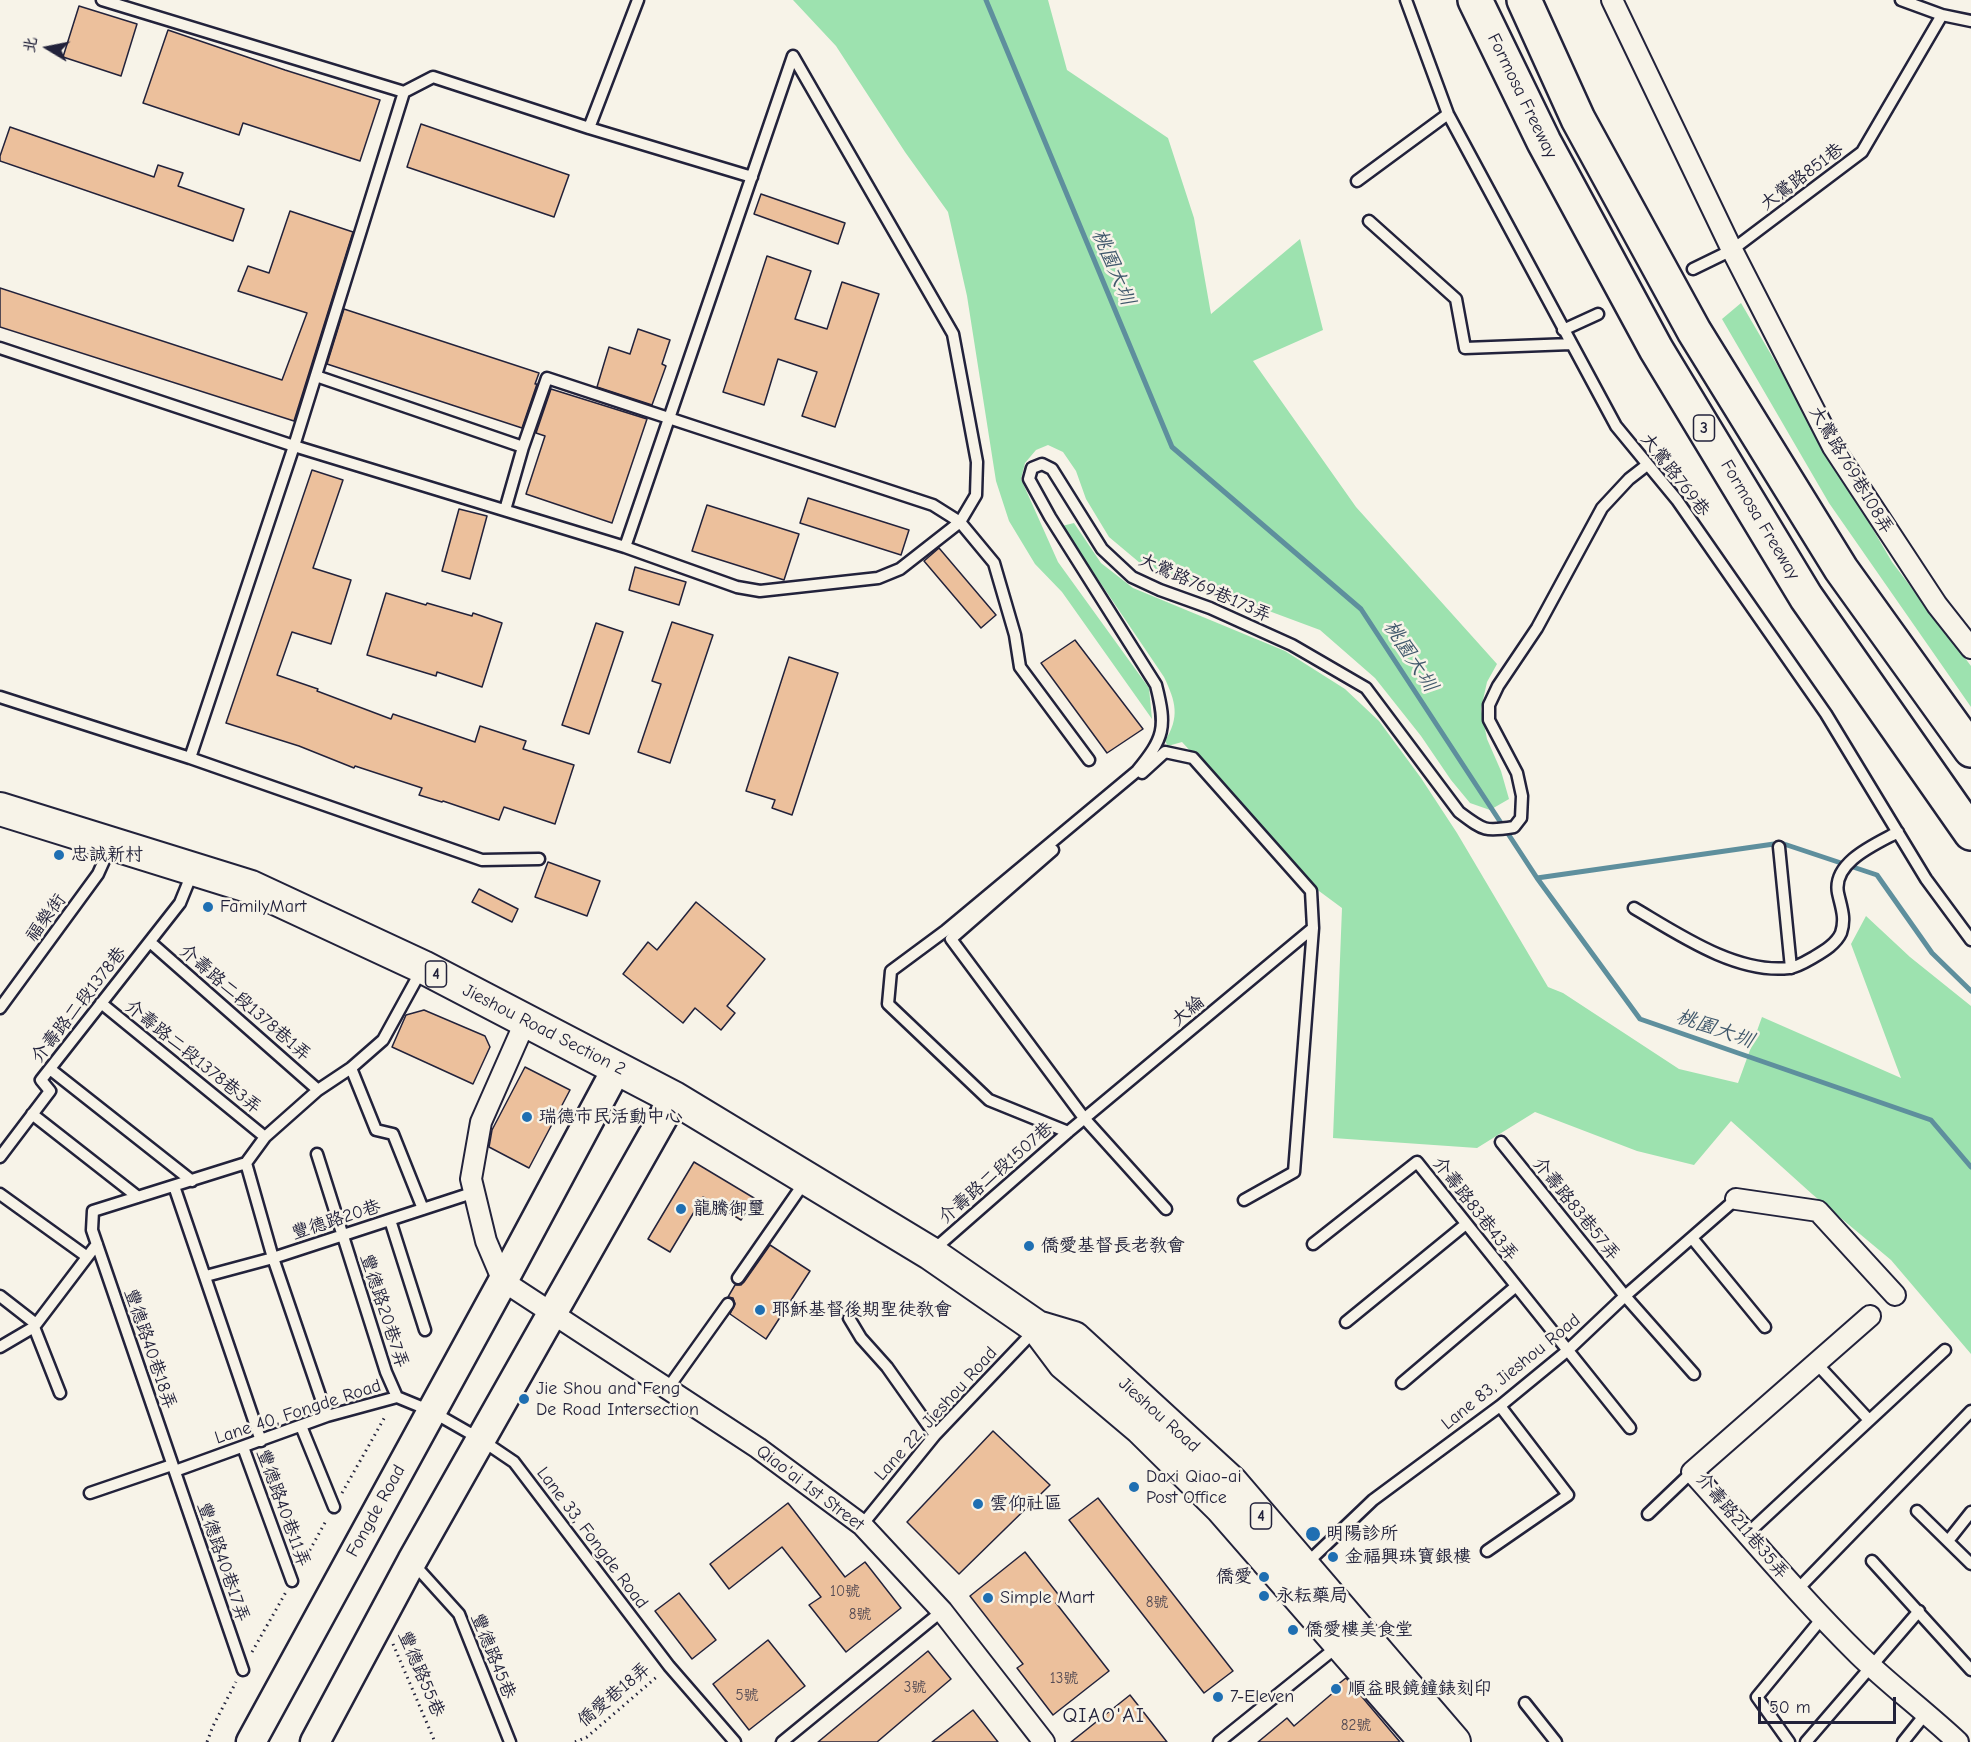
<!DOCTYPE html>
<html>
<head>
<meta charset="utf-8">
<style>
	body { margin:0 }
	#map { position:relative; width:1971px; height:1742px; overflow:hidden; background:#f7f3e8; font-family:"Comic Neue","LXGW WenKai TC",sans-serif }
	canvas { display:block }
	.north { position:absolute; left:18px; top:18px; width:60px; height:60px; -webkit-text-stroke:4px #f7f3e8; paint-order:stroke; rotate:280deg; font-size:16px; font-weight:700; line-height:24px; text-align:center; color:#22223b }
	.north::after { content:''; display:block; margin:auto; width:21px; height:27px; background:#22223b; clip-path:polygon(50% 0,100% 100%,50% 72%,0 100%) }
	.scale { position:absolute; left:1758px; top:1697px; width:138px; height:27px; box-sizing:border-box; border:3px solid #22223b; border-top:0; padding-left:8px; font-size:18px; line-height:21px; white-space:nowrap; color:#22223b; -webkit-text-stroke:4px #f7f3e8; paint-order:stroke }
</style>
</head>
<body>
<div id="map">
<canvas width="1971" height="1742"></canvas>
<div class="north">北</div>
<div class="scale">50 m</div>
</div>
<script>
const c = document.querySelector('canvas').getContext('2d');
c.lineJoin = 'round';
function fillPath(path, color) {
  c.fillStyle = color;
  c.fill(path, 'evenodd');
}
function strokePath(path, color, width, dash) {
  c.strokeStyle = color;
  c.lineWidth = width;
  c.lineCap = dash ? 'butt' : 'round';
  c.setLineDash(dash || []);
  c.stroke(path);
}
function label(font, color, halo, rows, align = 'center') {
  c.font = font + ' "Comic Neue","LXGW WenKai TC",sans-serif';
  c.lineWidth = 5;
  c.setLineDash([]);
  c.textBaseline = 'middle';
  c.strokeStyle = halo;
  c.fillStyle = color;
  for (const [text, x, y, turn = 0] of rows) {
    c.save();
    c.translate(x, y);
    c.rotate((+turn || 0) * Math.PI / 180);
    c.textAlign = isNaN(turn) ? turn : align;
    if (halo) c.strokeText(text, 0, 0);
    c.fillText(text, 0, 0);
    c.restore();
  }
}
const green = new Path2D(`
	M793,0H1048L1067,70L1168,138L1194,218L1211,314L1300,239L1323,330L1253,361L1356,507L1497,664L1487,682L1481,709L1487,739L1501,771L1509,799L1490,810L1470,803L1451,780L1421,736L1375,678L1320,630L1140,563L1109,537L1086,499L1076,471L1063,452L1048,445L1036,450L1025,463L1021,479L1058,562L1149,688L1152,719L1062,592L1035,564L1009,521L996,481L967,296L948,212L905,152L836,46Z
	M1741,303L1892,562L1971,666V707L1829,503L1722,319Z
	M1074,523L1101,563L1133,588L1285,651L1345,689L1379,721L1421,778L1457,833L1548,987L1563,993L1679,1069L1738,1083L1762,1017L1901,1078L1851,944L1866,916L1910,957L1971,1006V1354L1891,1260L1812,1194L1731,1121L1694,1165L1637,1151L1535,1112L1477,1148L1333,1138L1342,908L1319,891L1182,742L1168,746L1165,741C1180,717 1176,702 1164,677L1062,526Z`);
const stream = new Path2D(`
	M986,0L1172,447L1361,609L1537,878L1640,1019L1931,1120L1971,1167
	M1537,878L1781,843L1877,875L1932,953L1971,991`);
const building = new Path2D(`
	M79,6L137,24L121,76L63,57Z
	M168,30L285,70L380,100L360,161L243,123L239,135L143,103Z
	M421,124L569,175L554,217L407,167Z
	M10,127L154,177L158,165L183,173L178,186L244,209L233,241L0,161V156Z
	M761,194L845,223L838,244L754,214Z
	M290,211L353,232L294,421L0,327V288L282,380L307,313L238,291L248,266L269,273Z
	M767,256L811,271L795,319L827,329L842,282L879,294L835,427L802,416L817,372L778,359L764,405L723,392Z
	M344,309L539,373L535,384H537L522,428L327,364Z
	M638,329L670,340L662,364L666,366L652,405L597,387L609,347L630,354Z
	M551,389L647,419L612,523L526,494L545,436L536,433Z
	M312,470L343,480L313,568L351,580L331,644L292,632L277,675L318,689L317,691L391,719L393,714L475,742L480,726L526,741L523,749L574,765L555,824L504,807L499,820L443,801L442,802L419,795L422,788L355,766L354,768L299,746L226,723Z
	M808,498L909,530L901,555L800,523Z
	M707,505L799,534L784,580L692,551Z
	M459,509L487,516L470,579L442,571Z
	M939,548L996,615L981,628L924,561Z
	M635,567L686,582L679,605L629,590Z
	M386,593L426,605L427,603L472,616L473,613L502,623L482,687L437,672L436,676L367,655Z
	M672,622L713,635L670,763L638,752L661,684L652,681Z
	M596,623L623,632L589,734L562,725Z
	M1075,640L1143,729L1107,753L1041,663Z
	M789,657L838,673L792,815L772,808L775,800L746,791Z
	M548,862L600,881L587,916L535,897Z
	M479,889L518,909L512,922L472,902Z
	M696,902L765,959L727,1006L735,1013L721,1030L695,1008L683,1023L623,974L648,942L657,950Z
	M424,1010L485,1036L490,1047L473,1084L392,1047L406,1015Z
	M525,1067L570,1090L529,1168L489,1147L492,1130Z
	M694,1162L754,1198L741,1220L703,1197L670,1252L648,1239Z
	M770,1245L810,1271L766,1339L730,1314L735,1304L733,1298L728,1297L735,1285H741L744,1282Z
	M993,1431L1050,1485L959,1574L907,1522Z
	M1098,1498L1233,1671L1204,1693L1069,1520Z
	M788,1503L845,1577L865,1562L901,1608L846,1652L809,1605L821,1597L782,1547L729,1589L710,1564Z
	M1025,1552L1061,1598L1056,1603L1109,1671L1053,1715L1017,1668L1023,1664L970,1596Z
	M679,1593L716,1640L692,1659L655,1611Z
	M768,1640L805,1686L749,1730L713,1684Z
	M928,1651L951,1679L877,1742H818Z
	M1346,1678L1400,1742H1258L1287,1718L1294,1726L1334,1692L1332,1689Z
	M1130,1695L1167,1742H1071Z
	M973,1710L998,1742H932Z`);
const path = new Path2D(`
	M342,1493L386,1415
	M301,1566L327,1519
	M393,1644L435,1742
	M252,1652L286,1592
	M207,1742L213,1726L236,1682
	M575,1742L587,1737L659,1675`);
const lane = new Path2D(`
	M102,0L404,92
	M1406,0L1448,114L1616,426L1677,500L1826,714L1926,879L1971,940
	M1901,0L1942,15
	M589,128L638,0
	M1357,181L1448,114
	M1369,221L1456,299L1465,348L1571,344
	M1693,269L1732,250L1862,152L1942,15L1971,21
	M1563,330L1598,314
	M0,348L294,446L625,547L737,587L760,591L878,578L900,569L960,522L976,495L977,462L953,334L793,56L625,547
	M316,376L523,447
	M505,510L523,447L547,378L933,505L960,522L994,563L1015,635L1020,667L1089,760
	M0,697L190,758L482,860L539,859
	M190,758L294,446L404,92L433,77L589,128L752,177
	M1142,773L1165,752L1193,758L1311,891L1313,928L1294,1172L1244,1200
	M1779,847L1791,968
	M1053,850L951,939L1084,1118L1166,1209
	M1634,908C1678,934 1736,974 1789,968C1798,967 1807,961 1814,957C1824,951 1836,944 1841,933C1846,918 1841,907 1838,893C1832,862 1876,844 1898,832
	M150,942L318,1090
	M101,1003L265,1137
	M0,1008L98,874L111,845
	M351,1068L376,1130L393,1134L423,1209
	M50,1069L192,1181
	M32,1114L138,1197
	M1068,1132L989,1100L888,1004L891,971L945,931L1137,771C1164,738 1167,728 1156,685L1050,517L1029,479L1032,468L1042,464L1052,469L1102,549L1132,577L1160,590L1210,608L1292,645L1366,688L1459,812C1483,830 1484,832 1514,827L1521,818L1522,796L1517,773L1489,720V705L1498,686L1537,628L1602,508L1629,479L1647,465
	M1501,1142L1625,1296L1694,1374
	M317,1154L386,1372L397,1397
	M0,1157L50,1091L41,1080L180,903L193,871
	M246,1163L265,1137L318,1090L351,1068L383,1040L422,969
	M246,1163L273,1258L327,1416
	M174,1186L261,1441
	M0,1194L86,1256
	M390,1220L425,1330
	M1692,1238L1765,1327
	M1313,1244L1417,1162L1630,1428
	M931,1252L1068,1132L1313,928
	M206,1276L273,1258L475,1192
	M738,1278L806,1180
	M0,1296L36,1324
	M849,1318L861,1338L887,1367L935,1435
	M1346,1322L1466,1224
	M34,1327L60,1393
	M0,1347L34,1327L97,1244
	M1816,1363L1869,1420
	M1402,1383L1515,1287
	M668,1388L728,1304
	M301,1426L334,1507
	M243,1447L292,1581
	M175,1471L327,1416L397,1397L431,1411L480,1439L514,1462L669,1666L735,1742
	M90,1493L172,1465
	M1917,1511L1971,1564
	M1648,1514L1692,1472
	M862,1525L935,1435L1035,1330
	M1747,1534L1945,1350
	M1948,1541L1971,1512
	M1487,1551L1568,1495L1500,1406
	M1872,1561L1971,1670
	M412,1562L459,1614L510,1742
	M1306,1564L1373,1500L1500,1406L1567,1351L1625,1296L1736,1199
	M1797,1590L1971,1411
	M243,1670L92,1230L93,1211L246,1163
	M1525,1703L1556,1742
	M782,1742L942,1611
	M1219,1742L1338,1646
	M1789,1742L1757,1697L1823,1617
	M1806,1742L1919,1611
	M1903,1742L1927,1712`);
const street = new Path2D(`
	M1612,0L1732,250L1833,447L1937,605L1971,648
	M526,1020L481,1122L471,1179L486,1241L503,1281L758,1448L862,1525L942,1611L1044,1742
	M1736,1199L1818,1211L1895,1295
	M1870,1316L1692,1472C1747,1533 1800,1597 1859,1655C1890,1685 1926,1712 1958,1742`);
const secondary = new Path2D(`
	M251,1742L503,1281L617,1068
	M315,1742L412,1561L674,1098`);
const primary = new Path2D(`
	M0,809L251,887L423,967L674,1098L930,1253L1037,1327L1064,1363L1141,1428L1221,1507L1426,1742
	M1037,1327L1074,1338L1231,1482L1454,1742`);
const highway = new Path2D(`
	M1475,0L1544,142L1656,349L1806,597L1971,833
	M1524,0L1578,119L1694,331L1841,569L1971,750`);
const markers = [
	[59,855,6,"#1f6fb2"],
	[208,907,6,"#1f6fb2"],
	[527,1117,6,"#1f6fb2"],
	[681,1209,6,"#1f6fb2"],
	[1029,1246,6,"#1f6fb2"],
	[760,1310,6,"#1f6fb2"],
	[524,1399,6,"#1f6fb2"],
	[1134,1487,6,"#1f6fb2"],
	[978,1504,6,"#1f6fb2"],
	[1313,1534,8,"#1f6fb2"],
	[1333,1557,6,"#1f6fb2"],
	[1264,1577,6,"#1f6fb2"],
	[1264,1596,6,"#1f6fb2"],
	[988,1598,6,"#1f6fb2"],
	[1293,1630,6,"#1f6fb2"],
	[1336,1689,6,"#1f6fb2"],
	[1218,1697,6,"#1f6fb2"]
];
const numberNames = [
	["10號",845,1592],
	["8號",1157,1603],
	["8號",860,1615],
	["13號",1064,1679],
	["3號",915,1688],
	["5號",747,1696],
	["82號",1356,1726]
];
const shields = [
	[1704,428,21],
	[436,974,21],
	[1261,1516,21]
];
const shieldNames = [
	["3",1704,428],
	["4",436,974],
	["4",1261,1516]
];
const streetNames = [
	["Formosa Freeway",1522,96,64],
	["大鶯路851巷",1802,177,-37],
	["大鶯路769巷108弄",1851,470,59],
	["大鶯路769巷",1675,475,52],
	["Formosa Freeway",1760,520,59],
	["大鶯路769巷173弄",1205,588,24],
	["福樂街",46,918,-54],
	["介壽路二段1378巷1弄",245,1003,41],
	["介壽路二段1378巷",79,1005,-52],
	["大綸",1188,1011,-40],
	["Jieshou Road Section 2",544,1030,27],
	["介壽路二段1378巷3弄",193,1057,39],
	["介壽路二段1507巷",996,1173,-41],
	["介壽路83巷43弄",1475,1209,52],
	["介壽路83巷57弄",1576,1209,51],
	["豐德路20巷",336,1220,-18],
	["豐德路20巷7弄",384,1311,72],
	["豐德路40巷18弄",150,1349,71],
	["Lane 83, Jieshou Road",1511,1372,-39],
	["Lane 40, Fongde Road",298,1412,-18],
	["Lane 22, Jieshou Road",936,1414,-48],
	["Jieshou Road",1159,1415,42],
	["Qiao'ai 1st Street",810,1488,37],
	["豐德路40巷11弄",283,1508,70],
	["Fongde Road",376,1511,-61],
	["介壽路211巷35弄",1742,1526,50],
	["Lane 33, Fongde Road",592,1538,53],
	["豐德路40巷17弄",223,1562,71],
	["豐德路45巷",493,1656,68],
	["豐德路55巷",421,1674,67],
	["僑愛巷18弄",614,1695,-40]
];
const poiNames = [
	["忠誠新村",71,855],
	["FamilyMart",220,907],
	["瑞德市民活動中心",539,1117],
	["龍騰御璽",693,1209],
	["僑愛基督長老教會",1041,1246],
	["耶穌基督後期聖徒教會",772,1310],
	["Jie Shou and Feng",536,1389],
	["De Road Intersection",536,1410],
	["Daxi Qiao-ai",1146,1477],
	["Post Office",1146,1498],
	["雲仰社區",990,1504],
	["明陽診所",1326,1534],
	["金福興珠寶銀樓",1345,1557],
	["僑愛",1252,1577,"right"],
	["永耘藥局",1276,1596],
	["Simple Mart",1000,1598],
	["僑愛樓美食堂",1305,1630],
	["順益眼鏡鐘錶刻印",1348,1689],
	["7-Eleven",1230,1697]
];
const waterNames = [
	["桃園大圳",1113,267,67],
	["桃園大圳",1410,656,57],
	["桃園大圳",1715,1029,19]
];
const quarterNames = [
	["QIAO'AI",1104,1716]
];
fillPath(green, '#9de2af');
strokePath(stream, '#5e8f9d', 5);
fillPath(building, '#ecc09c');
strokePath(building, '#22223b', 1.5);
strokePath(lane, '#22223b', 15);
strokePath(street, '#22223b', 24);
strokePath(secondary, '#22223b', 33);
strokePath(primary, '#22223b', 36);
strokePath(highway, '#22223b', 38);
strokePath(path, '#22223b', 3, [1.5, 4.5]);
strokePath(lane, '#f7f3e8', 10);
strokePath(street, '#f7f3e8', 20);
strokePath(secondary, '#f7f3e8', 28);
strokePath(primary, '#f7f3e8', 32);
strokePath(highway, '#f7f3e8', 33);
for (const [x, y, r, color] of markers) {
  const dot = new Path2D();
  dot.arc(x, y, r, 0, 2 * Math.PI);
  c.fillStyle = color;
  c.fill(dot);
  strokePath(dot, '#f7f3e8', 2);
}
label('15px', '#544a53', null, numberNames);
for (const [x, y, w] of shields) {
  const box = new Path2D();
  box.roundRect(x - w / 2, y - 13, w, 26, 4.5);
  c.fillStyle = '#f7f3e8';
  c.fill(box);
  strokePath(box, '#22223b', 1.5);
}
label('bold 16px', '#22223b', null, shieldNames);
label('18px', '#22223b', '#f7f3e8', streetNames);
label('18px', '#22223b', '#f7f3e8', poiNames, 'left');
label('italic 20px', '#40586c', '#f7f3e8', waterNames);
c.letterSpacing = '1.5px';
label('21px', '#22223b', '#f7f3e8', quarterNames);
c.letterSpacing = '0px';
</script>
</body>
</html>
